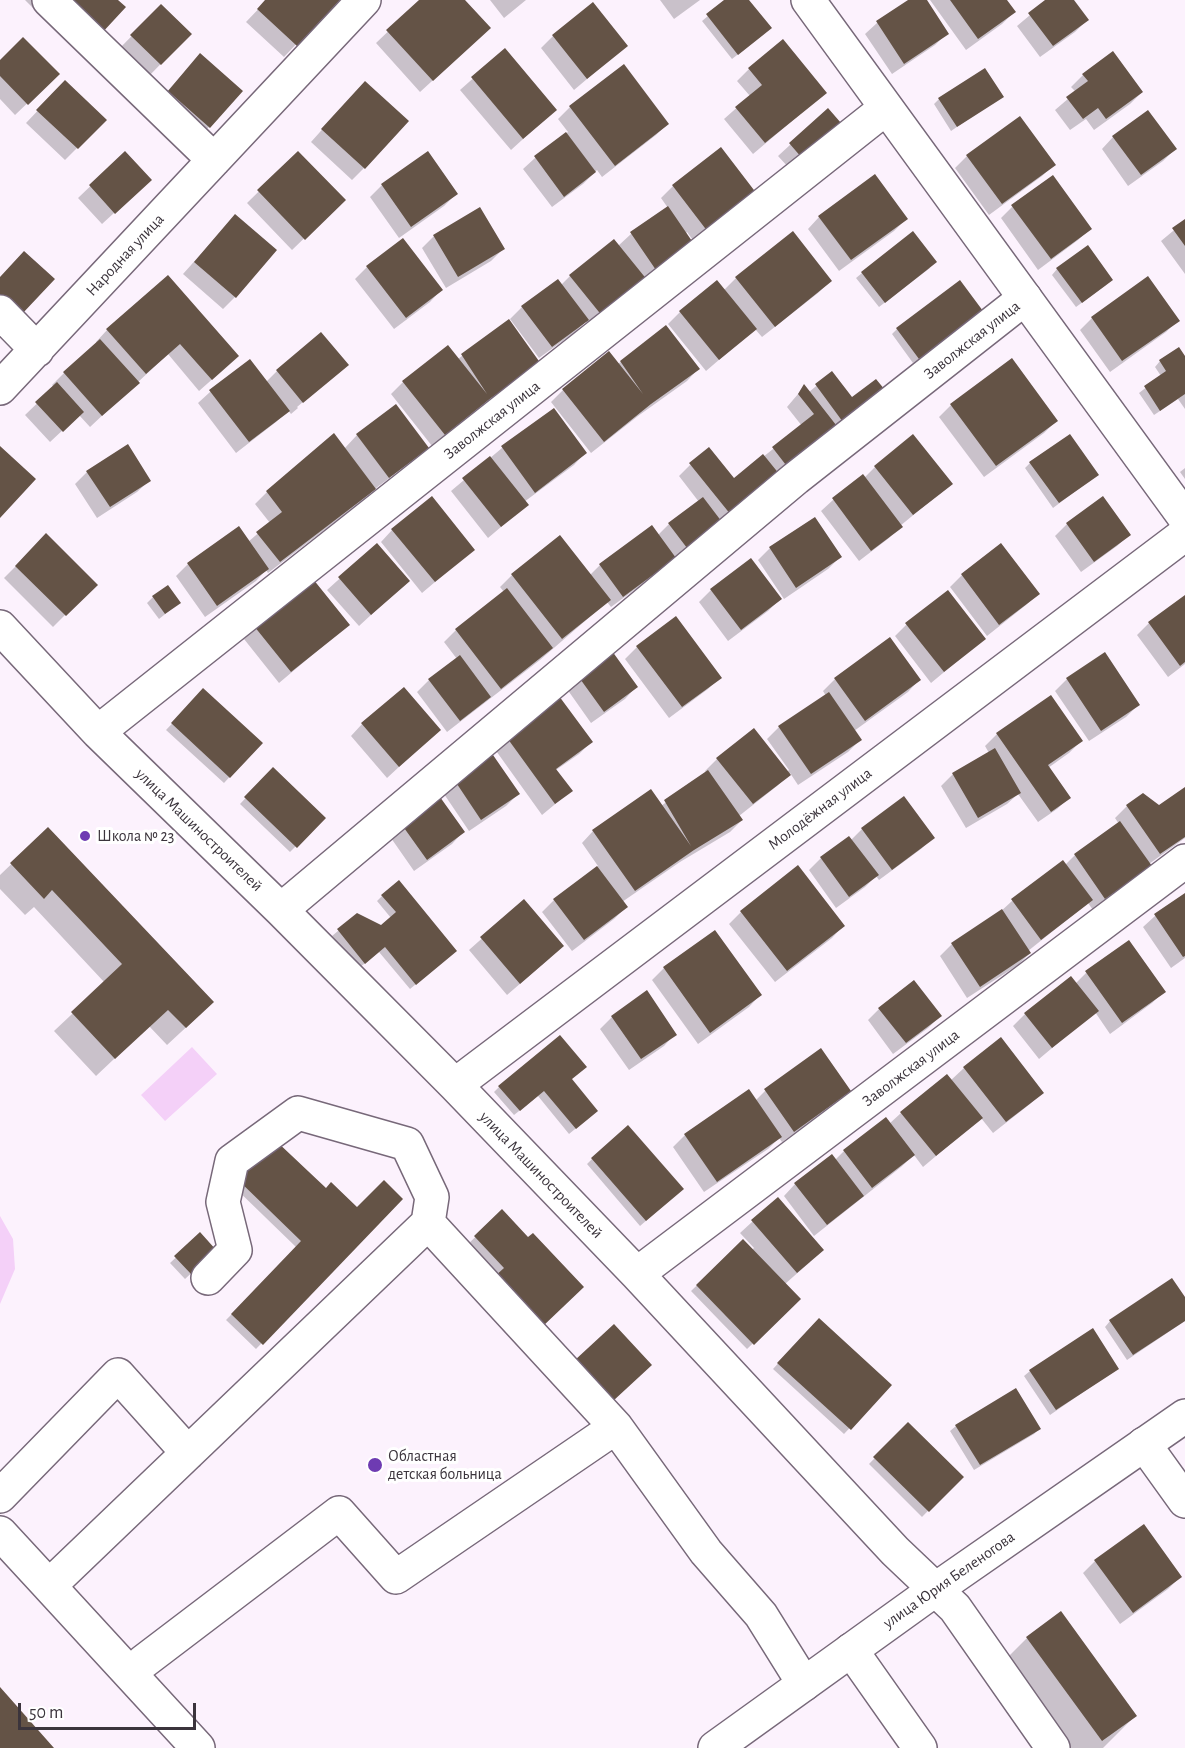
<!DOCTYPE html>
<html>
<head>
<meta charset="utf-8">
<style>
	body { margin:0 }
	#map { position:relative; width:1185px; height:1748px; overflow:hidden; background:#fcf2fd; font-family:"Alegreya Sans",sans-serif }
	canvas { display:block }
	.scale { position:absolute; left:18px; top:1703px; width:178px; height:27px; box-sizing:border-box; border:3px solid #3b343c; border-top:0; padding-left:8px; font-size:18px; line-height:21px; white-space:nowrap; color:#3b343c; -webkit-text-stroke:4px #fff; paint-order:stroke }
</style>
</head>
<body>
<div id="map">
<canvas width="1185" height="1748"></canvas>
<div class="scale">50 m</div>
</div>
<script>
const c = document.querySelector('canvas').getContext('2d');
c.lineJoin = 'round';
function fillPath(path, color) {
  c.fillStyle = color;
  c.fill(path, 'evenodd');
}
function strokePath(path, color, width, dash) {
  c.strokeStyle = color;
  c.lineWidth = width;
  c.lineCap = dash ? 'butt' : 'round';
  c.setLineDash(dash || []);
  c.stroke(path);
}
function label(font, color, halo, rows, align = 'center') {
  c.font = font + ' "Alegreya Sans",sans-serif';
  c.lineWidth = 6;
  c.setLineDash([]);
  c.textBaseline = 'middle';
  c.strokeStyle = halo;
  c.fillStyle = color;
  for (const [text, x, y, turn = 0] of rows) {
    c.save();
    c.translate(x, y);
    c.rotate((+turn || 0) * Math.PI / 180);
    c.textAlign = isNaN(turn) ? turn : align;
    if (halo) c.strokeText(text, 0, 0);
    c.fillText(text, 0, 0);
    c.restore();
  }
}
const green = new Path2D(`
	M192,1047L217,1074L165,1121L141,1095Z
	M0,1216L13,1239L15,1269L0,1304Z`);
const shadow = new Path2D(`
	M25,0H51L38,13Z
	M267,0H338L284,57L246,22Z
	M421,0H463L477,40L420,92L376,43Z
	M490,0H526L504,18Z
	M660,0H700L674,19Z
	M727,0H747L764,34L732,59L702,21Z
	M911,0H925L947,33L935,45L892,74L865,34L877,23Z
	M930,0H1005L1014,12L1002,24L966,50Z
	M1048,0H1072L1087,20L1075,32L1040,57L1017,26Z
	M161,6L190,34L149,76L120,48Z
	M553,36L626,46L574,90L541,48Z
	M505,50L555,110L511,150L460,90Z
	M0,62L58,74L15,115L0,99Z
	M623,66L667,124L656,135L602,177L597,170L583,184L552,207L523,169L535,158L568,132L558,119L570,107Z
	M189,67L209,127L197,139L157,103Z
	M749,69L825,93L753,154L724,119L750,96L737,81Z
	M1083,75L1142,92L1130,104L1094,130L1086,119L1070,130L1055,110L1076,92L1071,87Z
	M65,82L105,120L65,160L26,123Z
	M353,95L364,168L352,180L311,142Z
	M1002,96L951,131L934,104L939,99Z
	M828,110L839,122L789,168L778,156Z
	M1019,118L1054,165L1042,176L989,215L955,168L967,156Z
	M1113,137L1175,149L1163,161L1128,186L1102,149Z
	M721,149L755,194L695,243L687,232L685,234L694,247L590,327L586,321L575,332L539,358L510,319L522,307L561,285L570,276L618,246L631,234L668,208L661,198L673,186Z
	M125,153L138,191L102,224L78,198Z
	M298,153L344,200L292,250L247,203Z
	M428,153L456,194L444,206L399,238L370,197L382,185Z
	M1012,207L1090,229L1078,240L1038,270L1001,218Z
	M819,217L906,219L894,231L839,271L808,229Z
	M1185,221V274L1161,241Z
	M224,228L235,297L223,309L183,274Z
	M434,236L503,249L491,261L446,288L422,248Z
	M367,267L441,290L430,302L394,329L355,279Z
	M930,268L879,307L856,278L862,273Z
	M1057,269L1106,285L1076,307L1052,275Z
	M168,277L225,368L199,391L168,354L90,427L79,415L50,442L25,415L54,387L52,385L64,373L97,344L96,342L107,330Z
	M736,278L830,281L818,293L762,337L755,329L706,371L668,324L680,312L724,290Z
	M976,316L913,363L892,334L897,329Z
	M1092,318L1178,320L1166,332L1110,372L1080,330Z
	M508,321L527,376L477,410L432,446L391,394L403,382L448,347L458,359Z
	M1185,358V409L1178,399L1154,415L1139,393L1161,376L1155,367L1160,361Z
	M249,361L266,382L277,371L347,365L297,407L298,408L291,414L288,410L276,422L236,453L198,403L210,392Z
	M621,362L698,369L687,381L638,416L591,453L551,402L563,390Z
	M832,373L852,399L892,401L611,607L607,602L540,660L447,732L417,692L429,680L457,659L444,642L456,630L504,592L500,587L512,575L560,537L590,575L600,565L658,535L669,524L699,502L679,476L690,465L734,480L802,426L787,407L804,387L809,392Z
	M951,405L1056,421L1044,433L984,477L939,417Z
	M553,410L585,453L574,465L524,502L527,505L488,538L451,491L502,448Z
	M357,435L427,448L415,459L376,488L362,501L268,573L266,570L256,581L205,617L176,576L188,564L239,528L248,542L270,523L255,504L267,492L344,449Z
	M1030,463L1097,475L1053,508L1025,468Z
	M875,467L951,484L900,526L889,538L859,561L821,511L833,500L864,478Z
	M1185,468V479L1180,472Z
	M87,472L149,481L137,492L97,518L75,484Z
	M1103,498L1129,535L1117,546L1081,572L1055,536L1067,524Z
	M392,530L473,550L422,593L381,542Z
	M46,536L95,585L53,627L4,578Z
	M377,545L408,581L359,626L327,590Z
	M1001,545L1038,594L1026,605L987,636L950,587L962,575Z
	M770,548L840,557L828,569L784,599L758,560Z
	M750,560L780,599L768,611L728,641L699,602L711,590Z
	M153,597L179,603L159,619L147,603Z
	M1185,597V664L1168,677L1137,635L1149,623Z
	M348,625L279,683L244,639L255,628Z
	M906,625L984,639L931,683L895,636Z
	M890,639L919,680L908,692L854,731L860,740L848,752L798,785L790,773L777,786L739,816L742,820L730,832L680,862L622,902L626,907L614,919L572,951L542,912L554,900L598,866L582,843L593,831L661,806L706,773L705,771L717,759L754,730L787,772L789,770L767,739L779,727L826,696L823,691L835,679Z
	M637,647L720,677L708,689L669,718L625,659Z
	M579,677L636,687L625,699L591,723L567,689Z
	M1067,679L1138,705L1126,717L1089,741L1055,691Z
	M204,690L261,743L224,783L166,730Z
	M1050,697L1081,741L1069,753L1048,768L1069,798L1057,809L1038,822L1018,794L1007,804L966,828L941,786L953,774L989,753L985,746L997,734Z
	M362,724L439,730L387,778L351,736Z
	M506,737L591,742L579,754L556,770L571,791L542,815L494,748Z
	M273,769L324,818L290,852L240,804Z
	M456,782L518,794L506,806L469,831L444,794Z
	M1185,789V838L1149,864L1138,878L1093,910L1088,903L1028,951L1030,953L1018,965L967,998L940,956L952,944L999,913L1012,901L1063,862L1065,865L1075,855L1119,824L1115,818L1127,806L1143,795L1159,807Z
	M402,826L463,832L452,844L414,871L391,838Z
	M48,829L194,1020L167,1045L149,1026L96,1076L54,1031L105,983L34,907L25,915L0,889V875Z
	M862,829L933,837L921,849L879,880L876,876L865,887L836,908L809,870L821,858L849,838L851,840Z
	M798,868L843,926L832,938L775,982L729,924L741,912Z
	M1185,895V958L1171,968L1143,927L1155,916Z
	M382,896L450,956L410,989L379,952L359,968L332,936L357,915L381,926L391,918L377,901Z
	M524,901L550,958L507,995L469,950Z
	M664,968L760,995L749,1007L698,1044L652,980Z
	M1086,973L1164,991L1152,1003L1110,1034L1095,1012L1039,1059L1013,1026L1025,1014L1075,984Z
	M879,1009L940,1016L928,1028L893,1054L868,1020Z
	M612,1017L675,1034L664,1046L629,1070L600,1029Z
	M821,1051L849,1090L838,1102L782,1142L779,1138L768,1149L704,1192L673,1147L685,1135L755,1101L765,1091Z
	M964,1068L1042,1093L1030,1104L993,1133L981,1118L923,1167L914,1155L901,1167L814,1236L784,1196L795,1184L835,1160L844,1151L889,1124L901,1113L950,1081Z
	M570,1079L591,1116L569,1134L538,1096L514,1115L494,1092L499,1087Z
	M592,1159L676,1195L640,1226L587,1164Z
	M231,1184L325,1190L357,1209L401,1199L256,1349L226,1320L297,1248Z
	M777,1199L810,1262L785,1284L799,1299L747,1349L691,1291L743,1241L752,1250L754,1248L740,1233Z
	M502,1211L528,1239L529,1338L463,1249Z
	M200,1235L215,1251L185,1279L170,1263Z
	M1185,1300V1321L1127,1360L1105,1327L1110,1321Z
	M813,1325L890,1385L844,1434L773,1369Z
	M1117,1369L1050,1415L1024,1376L1030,1371Z
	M908,1424L961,1477L922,1517L869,1464Z
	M956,1426L1039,1429L1034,1434L974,1470L950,1431Z
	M1095,1561L1180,1577L1168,1589L1120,1624L1083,1573Z
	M1027,1638L1135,1716L1103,1748H1048L993,1672Z`);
const building = new Path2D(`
	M70,0H118L126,7L101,34Z
	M265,0H340L297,46L257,9Z
	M419,0H465L491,28L433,81L386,30Z
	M724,0H749L772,28L738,55L706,14Z
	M908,0H927L949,34L904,64L876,21Z
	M950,0H1007L1016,12L978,39Z
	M1045,0H1074L1089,20L1053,46L1028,13Z
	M593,2L628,46L587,79L552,35Z
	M161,4L192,34L161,65L130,35Z
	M23,37L60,74L28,105L0,76V60Z
	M783,39L827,93L765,143L735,107L762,85L748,68Z
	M505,48L557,110L523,139L471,77Z
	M1113,51L1143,92L1106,119L1098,108L1083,119L1066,97L1088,81L1082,74Z
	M200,53L243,91L210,128L168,91Z
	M624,64L669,124L615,166L569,106Z
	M985,68L1004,97L957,127L938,98Z
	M65,80L107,120L78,149L36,110Z
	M365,81L409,121L365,169L321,129Z
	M828,108L841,123L802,158L789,143Z
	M1148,110L1177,149L1141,175L1112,136Z
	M1020,116L1056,165L1002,204L966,155Z
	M566,132L596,172L564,197L534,156Z
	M721,147L757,194L708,232L672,185Z
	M125,151L152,180L115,214L89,185Z
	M298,151L346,200L305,240L257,190Z
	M428,151L458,194L411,227L381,184Z
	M875,174L908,219L851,260L818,216Z
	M1053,175L1092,229L1051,259L1011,205Z
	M668,206L696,247L658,273L630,232Z
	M480,207L505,249L458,277L433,235Z
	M235,214L277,250L236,298L194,262Z
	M1185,219V246L1172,228Z
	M793,231L832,281L775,327L735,277Z
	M913,231L937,262L885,303L861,272Z
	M403,238L443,290L406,318L366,266Z
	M614,239L648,281L603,317L569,275Z
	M1088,245L1113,280L1082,303L1056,268Z
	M24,251L55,279L22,314L0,294V277Z
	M168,275L239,356L212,380L180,344L146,374L106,329Z
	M1148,276L1180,321L1122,361L1091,317Z
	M558,279L589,320L552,347L521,306Z
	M717,280L757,329L719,360L679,311Z
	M960,280L983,311L919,359L896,328Z
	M509,319L541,364L491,398L445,435L402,381L448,345L487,394L461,354Z
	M666,325L700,369L651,404L604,442L562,389L609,351L643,394L620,361Z
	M321,332L349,365L303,403L276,370Z
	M100,339L140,383L102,416L63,372Z
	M1179,347L1185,356V394L1160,411L1144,386L1166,371L1159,360Z
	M1012,358L1058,421L996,466L950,404Z
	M250,359L290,411L249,442L209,390Z
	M832,371L852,397L876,379L894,401L851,433L815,384Z
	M57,382L84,412L63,432L35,402Z
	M804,384L847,439L796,478L772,447L814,414L798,394Z
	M396,404L429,448L389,478L356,434Z
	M554,408L587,453L535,493L501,446Z
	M334,433L376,489L280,562L256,532L282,512L266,491Z
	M913,434L953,484L913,515L874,466Z
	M1070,434L1099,475L1059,503L1029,462Z
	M128,444L151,481L110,507L86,471Z
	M0,446L36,479L0,518Z
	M709,447L734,478L763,454L780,475L731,515L689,463Z
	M490,456L529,505L501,527L462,478Z
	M863,474L903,527L871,551L832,498Z
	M432,496L475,550L435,582L391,529Z
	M1103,496L1131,535L1094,562L1066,523Z
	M703,497L722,522L687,548L668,523Z
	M815,517L842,557L796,588L769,547Z
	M652,525L676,558L623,597L599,564Z
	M239,526L269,569L217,606L187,563Z
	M46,533L98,585L66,616L15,566Z
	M560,535L611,600L562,639L511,574Z
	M377,543L410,581L371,615L338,577Z
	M1001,543L1040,594L999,625L961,574Z
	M751,558L782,599L741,630L710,589Z
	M313,579L350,625L291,672L254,626Z
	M168,585L181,603L165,614L152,596Z
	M507,588L553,648L501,689L455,629Z
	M948,590L986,639L944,672L905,623Z
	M1185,595V662L1180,666L1148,622Z
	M676,616L722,678L682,707L636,646Z
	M890,637L921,680L865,721L834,678Z
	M612,651L638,687L604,712L578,676Z
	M1105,652L1140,705L1101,731L1066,678Z
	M460,655L491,697L460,721L428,679Z
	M404,687L441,730L399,767L361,723Z
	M203,688L263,743L230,778L171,723Z
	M829,692L862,740L811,774L778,726Z
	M1051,695L1083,741L1048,765L1071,798L1051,812L996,733Z
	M559,696L593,742L556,769L573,791L555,804L505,735Z
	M754,728L791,775L753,804L716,758Z
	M995,748L1021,793L978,818L952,773Z
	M493,755L520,794L481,820L455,781Z
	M273,767L326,818L297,848L244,797Z
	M708,770L743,820L694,850L635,891L592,830L651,789L691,846L664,800Z
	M1185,787V837L1160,854L1126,805L1143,793L1159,805Z
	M904,796L935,838L892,870L861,828Z
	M440,797L465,832L427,860L402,825Z
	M1120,821L1152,866L1105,899L1074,854Z
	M48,827L214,1002L186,1028L168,1010L115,1059L71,1012L122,964L52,890L44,899L10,863Z
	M849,836L879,875L849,897L820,857Z
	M1063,860L1093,900L1041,940L1011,899Z
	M798,865L845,926L787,971L740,911Z
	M597,866L628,907L584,940L553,899Z
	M399,880L457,951L416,985L385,947L365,964L337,929L357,913L381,925L396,912L381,895Z
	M1185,893V956L1183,957L1154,914Z
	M524,899L564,946L520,984L480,937Z
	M1002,909L1031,953L980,987L951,943Z
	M715,930L762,995L710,1033L663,967Z
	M1129,940L1166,992L1122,1023L1085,971Z
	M1071,976L1099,1011L1052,1048L1024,1013Z
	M914,980L942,1016L906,1043L878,1008Z
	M647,990L677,1035L641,1059L611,1016Z
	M560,1035L587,1067L572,1079L598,1111L576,1129L544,1091L520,1111L498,1086Z
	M1001,1037L1044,1093L1006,1122L963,1067Z
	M821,1048L851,1091L794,1132L764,1089Z
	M947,1074L983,1118L936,1156L900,1112Z
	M749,1089L782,1137L717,1182L684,1134Z
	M886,1117L915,1155L872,1188L843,1150Z
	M628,1125L684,1189L646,1221L591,1158Z
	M274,1139L326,1188L331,1182L357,1207L384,1180L403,1199L263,1345L231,1314L301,1241L236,1178Z
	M832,1154L864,1196L827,1225L794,1183Z
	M778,1197L824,1250L797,1273L751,1220Z
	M502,1209L528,1237L533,1233L584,1287L542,1327L494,1277L504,1268L474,1236Z
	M200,1232L217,1251L191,1274L174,1256Z
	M743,1239L801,1299L754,1345L696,1285Z
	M1172,1278L1185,1297V1321L1133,1355L1109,1320Z
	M819,1318L892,1385L851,1430L777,1363Z
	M614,1324L652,1365L613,1401L575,1360Z
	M1093,1328L1119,1369L1056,1410L1029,1370Z
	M1016,1388L1041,1429L980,1465L955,1425Z
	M908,1422L964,1477L929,1512L873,1457Z
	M1144,1524L1182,1577L1133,1613L1094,1560Z
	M1061,1611L1137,1716L1102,1741L1026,1637Z
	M0,1687L54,1748H0Z`);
const minor = new Path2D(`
	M49,0L214,160
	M0,312L37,350
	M0,388L364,0
	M0,627L98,732L281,910L455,1085L637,1274L895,1551L955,1608L1053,1748
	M98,732L886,108
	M281,910L796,478L1025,298
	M455,1085L1185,534
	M637,1274L1185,861
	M208,1278L235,1250L223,1202L232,1161L298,1113L407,1144L432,1197L428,1223L616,1427L706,1552L761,1615L804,1684
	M1144,1444L1185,1501
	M0,1496L118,1375L188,1453
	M0,1533L49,1586L428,1223
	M49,1586L198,1748
	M851,1650L920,1748
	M143,1662L339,1513L396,1577L616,1427`);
const major = new Path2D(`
	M808,0L1185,518
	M715,1748L936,1589L1185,1416`);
const markers = [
	[85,836,6,"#6e3bb2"],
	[375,1465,8,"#6e3bb2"]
];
const streetNames = [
	["Народная улица",125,255,-47],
	["Заволжская улица",972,340,-38],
	["Заволжская улица",492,420,-38],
	["Молодёжная улица",820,809,-37],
	["улица Машиностроителей",199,830,44],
	["Заволжская улица",911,1068,-37],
	["улица Машиностроителей",541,1175,46],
	["улица Юрия Беленогова",949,1580,-35]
];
const poiNames = [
	["Школа № 23",97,836],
	["Областная",388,1456],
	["детская больница",388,1474]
];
fillPath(green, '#f4d0f8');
fillPath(shadow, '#0003');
fillPath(building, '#645346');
strokePath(minor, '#776879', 36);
strokePath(major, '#776879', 36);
strokePath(minor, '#fff', 33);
strokePath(major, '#fff', 33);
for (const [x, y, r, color] of markers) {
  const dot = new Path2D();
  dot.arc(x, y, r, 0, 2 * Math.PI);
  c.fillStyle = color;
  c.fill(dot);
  strokePath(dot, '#fff', 2);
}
label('16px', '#3b343c', '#fff', streetNames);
label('16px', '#3b343c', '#fff', poiNames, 'left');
</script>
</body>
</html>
